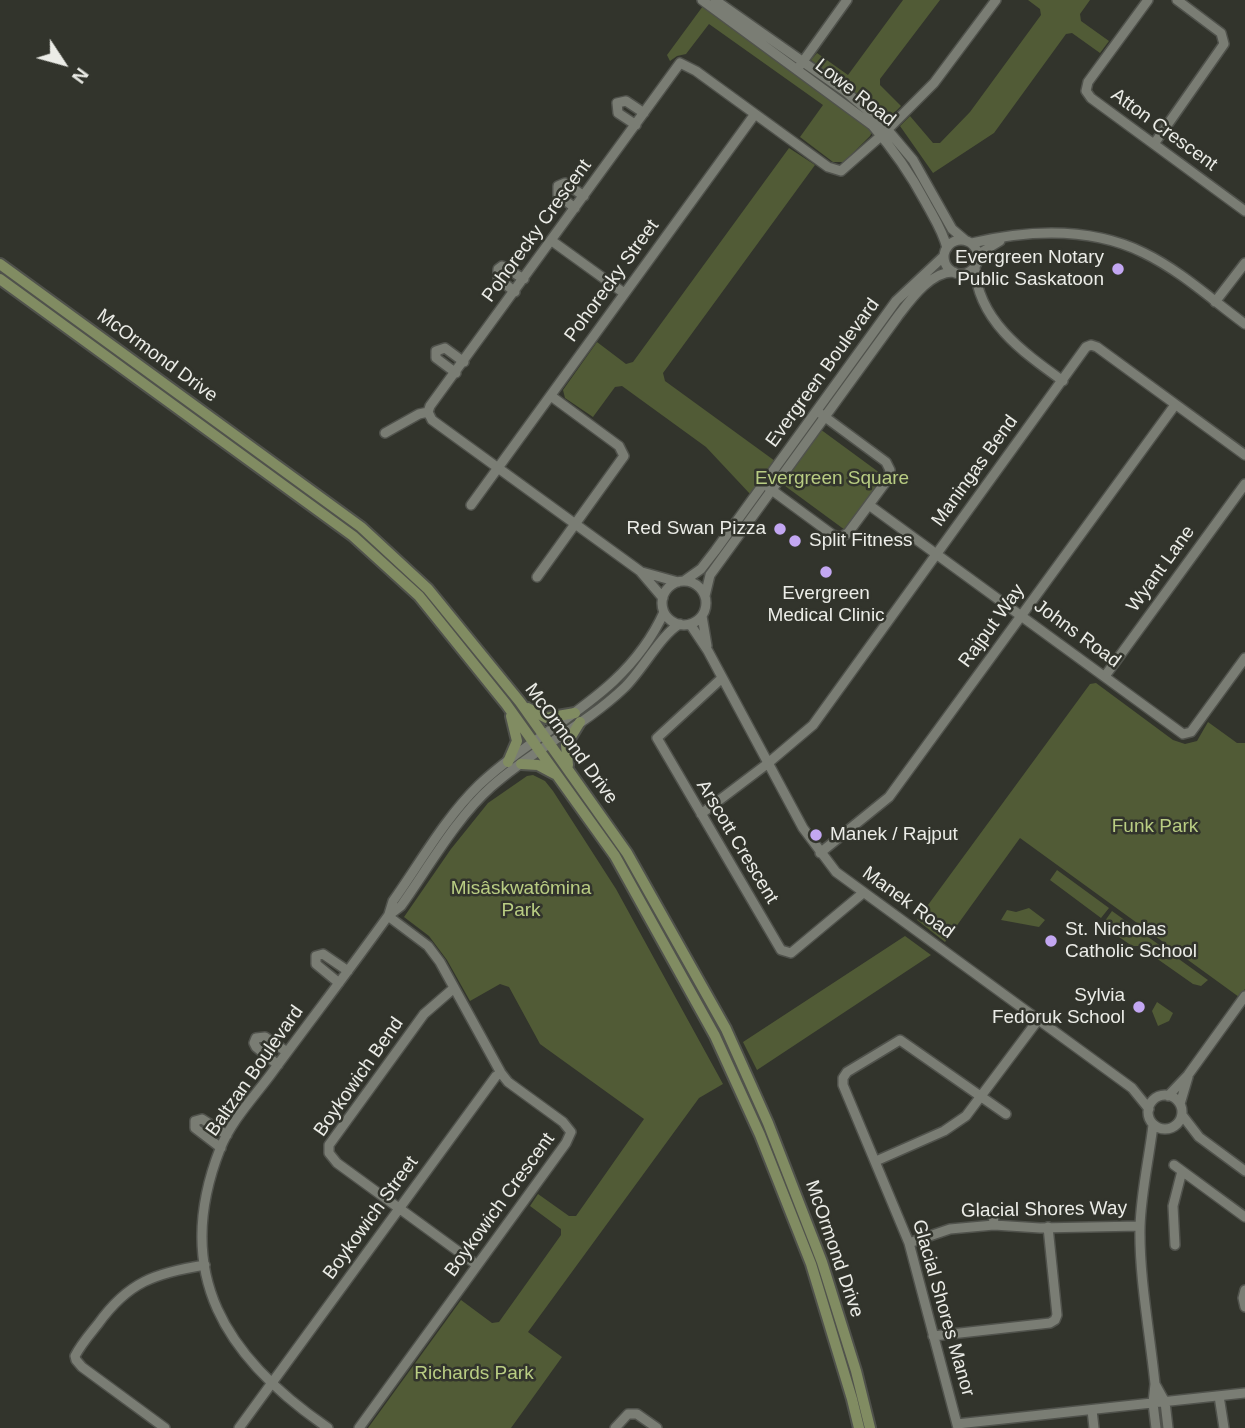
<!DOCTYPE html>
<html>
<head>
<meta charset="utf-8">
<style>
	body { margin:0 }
	#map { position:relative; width:1245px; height:1428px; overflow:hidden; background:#32342c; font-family:Helvetica,sans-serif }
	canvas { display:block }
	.north { position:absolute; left:28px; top:28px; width:70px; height:70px; -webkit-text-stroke:5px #32342c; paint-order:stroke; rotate:126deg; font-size:19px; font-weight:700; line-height:28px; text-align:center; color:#ebece7 }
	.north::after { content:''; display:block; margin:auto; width:24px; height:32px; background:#ebece7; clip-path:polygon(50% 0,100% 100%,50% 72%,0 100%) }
</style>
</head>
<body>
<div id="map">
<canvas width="1245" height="1428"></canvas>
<div class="north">N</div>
</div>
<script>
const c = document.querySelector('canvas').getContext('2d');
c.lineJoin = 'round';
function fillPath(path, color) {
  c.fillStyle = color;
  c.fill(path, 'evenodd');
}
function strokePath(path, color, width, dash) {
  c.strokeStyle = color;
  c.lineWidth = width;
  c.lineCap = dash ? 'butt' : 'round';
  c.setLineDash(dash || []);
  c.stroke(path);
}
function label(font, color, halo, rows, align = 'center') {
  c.font = font + ' Helvetica,sans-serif';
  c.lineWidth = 5;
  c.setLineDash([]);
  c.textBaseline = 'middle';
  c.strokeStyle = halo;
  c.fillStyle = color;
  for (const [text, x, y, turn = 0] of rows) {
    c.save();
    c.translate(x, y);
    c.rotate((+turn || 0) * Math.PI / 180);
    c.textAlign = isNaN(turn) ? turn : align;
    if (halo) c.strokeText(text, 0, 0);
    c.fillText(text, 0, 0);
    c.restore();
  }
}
const green = new Path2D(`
	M903,0H940L880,79V85L901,106L893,114L884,115L811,60L817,53L848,75Z
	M1028,0H1090L1080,14L1081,21L1109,41L1100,53L1072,33L1066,34L994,133L933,173L900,126L910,116L933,143H940L970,112L1041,15L1040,9Z
	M703,6L715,13L867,126L872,132L870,136L844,162H833L800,137L823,105L709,24L686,54L677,56L670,61L667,55Z
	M789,148L815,165L663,373L665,381L775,461L751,495L706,447L622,386L615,387L593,417L565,398L563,390L597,342L626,364L633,362Z
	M820,429L884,476L845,530L781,483Z
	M1096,683L1173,740L1185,744L1197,741L1208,722L1237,743H1245V989L1239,997L1020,838L945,942L917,920L1090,684Z
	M533,775L545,781L553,791L616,889L723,1084L699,1098L528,1332L562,1357L511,1428H368L461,1300L492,1323L499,1322L561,1235V1229L530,1206L538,1194L569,1216H576L644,1119L540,1044L509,987L500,984L470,1001L447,960L429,936L404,917L451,849L488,803L527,776Z
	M1057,870L1109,908L1101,918L1050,880Z
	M1029,908L1045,920L1039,927L1001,920L1007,910L1016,912Z
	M1112,911L1208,980L1201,986L1193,984L1139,946H1132L1102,925Z
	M905,936L931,955L757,1070L743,1042Z
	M1157,1002L1173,1013L1169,1021L1158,1026L1152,1011Z`);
const minor = new Path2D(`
	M702,0L872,125C895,151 910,173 926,203C934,218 943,231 947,248
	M715,0L846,92L881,122L913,160L952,229L965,240
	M1148,0L1088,82L1086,91L1091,98L1245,211
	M799,67L847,0
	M636,125L618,113L617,103L626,101L644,113
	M1154,144L1224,44L1221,33L1177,0
	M575,208L558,195V186L565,183L584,196
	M944 257a17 17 0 1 1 34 0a17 17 0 1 1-34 0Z
	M552,241L624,293
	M972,243C1028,230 1091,227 1144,253C1181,271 1212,300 1245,324
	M978,259L982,252L1000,241
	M975,267C977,320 1024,353 1063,381
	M515,292L498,278V269L502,266L524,279
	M1215,302L1245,263
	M456,373L436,358V351L445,348L464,362
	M385,433L419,414L428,412
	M769,488L833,535L841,537L848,533L888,479L890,470L886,462L821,414
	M471,505L755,114
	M869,505L1183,734L1191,732L1245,658
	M642,572L678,582
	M537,577L624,456L619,446L551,396
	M684,581L701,569L715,551L896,301L944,256
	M662 603a22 22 0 1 1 44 0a22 22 0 1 1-44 0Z
	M705,596L710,575L898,316C911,299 931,271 954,272
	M663,598L640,571L432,420L428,412L430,406L680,63L696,71L828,167L841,171L882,135L934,83L996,0
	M702,616L707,646
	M690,624L708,651L803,828L836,872L1132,1088L1149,1109
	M1105,676L1245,484
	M722,678L657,738L781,950L791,953L863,893
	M701,814L767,764L813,725L1086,347L1091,345L1097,347L1245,455
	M820,853L889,797L1175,405
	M389,914L393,901C420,863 445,818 479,785C543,725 626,697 664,612
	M339,983L316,964V956L323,954L348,971
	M454,988L424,1014L329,1145V1153L337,1163L477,1265
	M278,1065L256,1047L254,1043L256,1038L265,1037L287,1052
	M1148 1112a17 17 0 1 1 34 0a17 17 0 1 1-34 0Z
	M1168,1096L1188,1075L1245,996
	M1180,1104L1188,1077
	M1182,1115L1199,1137L1245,1171
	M1153,1125C1149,1159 1141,1192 1140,1227C1139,1277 1150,1334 1155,1384L1153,1403L1156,1428
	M221,1148L195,1128V1121L202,1119L227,1135
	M876,1161L944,1131L966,1116L1038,1020
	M1174,1165L1245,1217
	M993,1211L994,1225
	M909,1243L950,1229L994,1225L1040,1228L1140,1226
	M1175,1245L1173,1206L1182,1171
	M1245,1290L1243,1298L1245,1307
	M933,1336L1050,1323L1055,1320L1057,1315L1048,1227
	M1155,1384L1165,1402L1168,1428
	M1219,1396L1224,1428
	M1092,1410L1094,1428
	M957,1424L1245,1393
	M165,1428L82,1367L76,1360L75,1356C81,1344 90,1334 98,1324C128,1282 155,1273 205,1265
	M239,1428L496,1076L501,1073
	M328,1428C226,1358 171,1274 220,1149C231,1121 254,1097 271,1074C310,1021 350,969 388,916L401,906C428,868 457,817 491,787C532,750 584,726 624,688C641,672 662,633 680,624
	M359,1428L566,1143L571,1132L563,1122L508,1082L501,1073L440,962L428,946L388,916
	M615,1428L628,1414H637L657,1428
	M958,1428L909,1243L843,1085V1078L847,1072L900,1040L1006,1114`);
const major = new Path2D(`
	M0,264L361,527L428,589L520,702L627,853L726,1029L768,1123L822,1262L856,1371L870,1428
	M0,279L353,536L419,596L506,704L615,856L715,1036L760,1135L811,1264L852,1399L859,1428
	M528,708L546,718L575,713
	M508,762L517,741L511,716
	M521,764L538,765L555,774
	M568,765L566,745L580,722`);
const markers = [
	[1118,269,7,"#c3a7f2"],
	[780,529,7,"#c3a7f2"],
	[795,541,7,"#c3a7f2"],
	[826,572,7,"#c3a7f2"],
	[816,835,7,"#c3a7f2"],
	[1051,941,7,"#c3a7f2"],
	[1139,1007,7,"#c3a7f2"]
];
const streetNames = [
	["Lowe Road",855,93,38],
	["Atton Crescent",1164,130,36],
	["Pohorecky Crescent",537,231,-54],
	["Pohorecky Street",612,281,-54],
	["McOrmond Drive",157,356,36],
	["Evergreen Boulevard",823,373,-54],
	["Maningas Bend",975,471,-54],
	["Wyant Lane",1161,569,-54],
	["Rajput Way",992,626,-54],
	["Johns Road",1077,634,36],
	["McOrmond Drive",571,744,54],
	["Arscott Crescent",737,842,59],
	["Manek Road",908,903,36],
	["Baltzan Boulevard",255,1071,-55],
	["Boykowich Bend",359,1077,-55],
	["Boykowich Crescent",500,1205,-54],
	["Glacial Shores Way",1044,1210,-1],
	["Boykowich Street",371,1218,-54],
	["McOrmond Drive",834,1249,71],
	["Glacial Shores Manor",943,1308,74]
];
const poiNames = [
	["Evergreen Notary",1104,258],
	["Public Saskatoon",1104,280],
	["Red Swan Pizza",766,529],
	["Split Fitness",809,541,"left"],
	["Evergreen",826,594,"center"],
	["Medical Clinic",826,616,"center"],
	["Manek / Rajput",830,835,"left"],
	["St. Nicholas",1065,930,"left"],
	["Catholic School",1065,952,"left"],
	["Sylvia",1125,996],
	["Fedoruk School",1125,1018]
];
const parkNames = [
	["Evergreen Square",832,479],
	["Funk Park",1155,827],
	["Misâskwatômina",521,889],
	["Park",521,911],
	["Richards Park",474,1374]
];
fillPath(green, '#515b36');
strokePath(minor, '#50524c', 12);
strokePath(major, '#50524c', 14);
strokePath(minor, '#7a7d74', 9);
strokePath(major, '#818c62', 10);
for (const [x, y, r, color] of markers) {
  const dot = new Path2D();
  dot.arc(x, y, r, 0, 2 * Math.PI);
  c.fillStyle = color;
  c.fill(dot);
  strokePath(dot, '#32342c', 2.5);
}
label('19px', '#ebece7', '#32342c', streetNames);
label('19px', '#ebece7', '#32342c', poiNames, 'right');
label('19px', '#b9cd83', '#32342c', parkNames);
</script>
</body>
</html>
